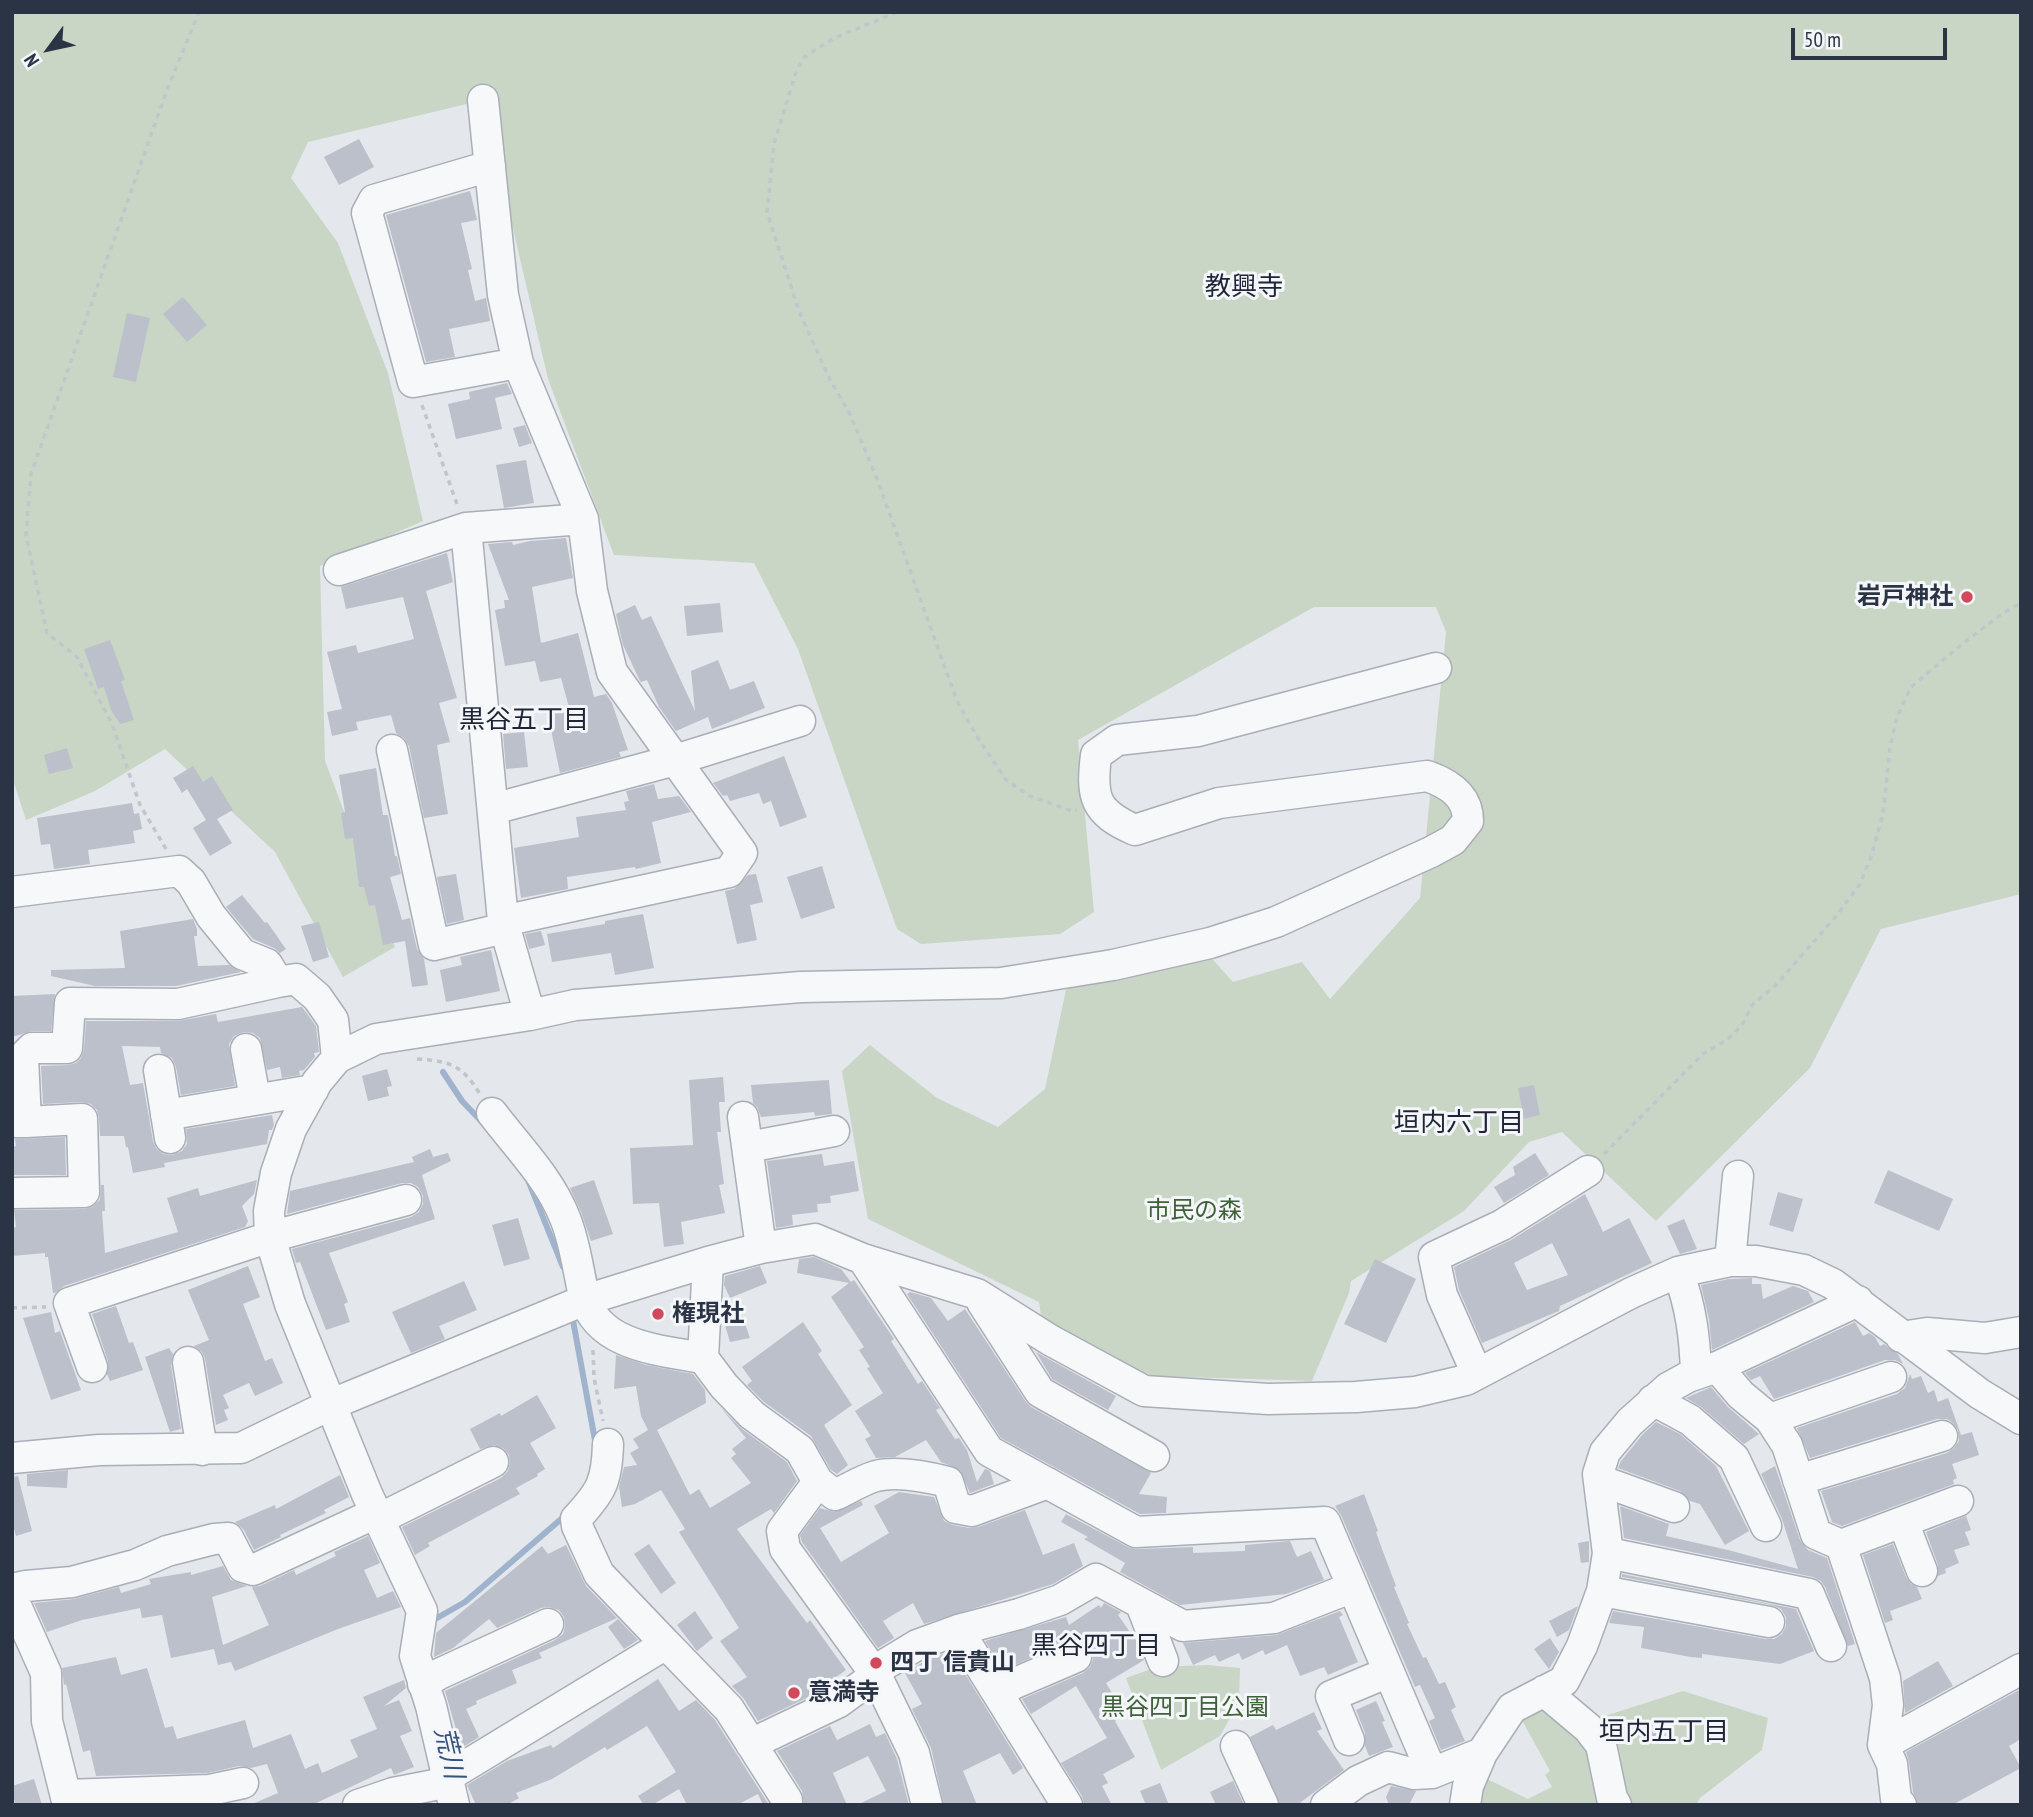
<!DOCTYPE html>
<html>
<head>
<meta charset="utf-8">
<style>
	body { margin:0 }
	#map { position:relative; width:2033px; height:1817px; overflow:hidden; background:#e4e7ec; font-family:"PT Sans Narrow",sans-serif }
	canvas { display:block }
	.frame { position:absolute; inset:0; border:14px solid #2b3445; pointer-events:none }
	.north { position:absolute; left:14px; top:14px; width:70px; height:70px; -webkit-text-stroke:5px #f4f6f9; paint-order:stroke; rotate:237deg; font-size:19px; font-weight:700; line-height:28px; text-align:center; color:#2b3445 }
	.north::after { content:''; display:block; margin:auto; width:24px; height:32px; background:#2b3445; clip-path:polygon(50% 0,100% 100%,50% 72%,0 100%) }
	.scale { position:absolute; left:1791px; top:28px; width:156px; height:32px; box-sizing:border-box; border:4px solid #2b3445; border-top:0; padding-left:9px; font-size:21px; line-height:24px; white-space:nowrap; color:#2b3445; -webkit-text-stroke:5px #f4f6f9; paint-order:stroke }
</style>
</head>
<body>
<div id="map">
<canvas width="2033" height="1817"></canvas>
<div class="frame"></div>
<div class="north">N</div>
<div class="scale">50 m</div>
</div>
<script>
const c = document.querySelector('canvas').getContext('2d');
c.lineJoin = 'round';
function fillPath(path, color) {
  c.fillStyle = color;
  c.fill(path, 'evenodd');
}
function strokePath(path, color, width, dash) {
  c.strokeStyle = color;
  c.lineWidth = width;
  c.lineCap = dash ? 'butt' : 'round';
  c.setLineDash(dash || []);
  c.stroke(path);
}
function label(font, color, halo, rows, align = 'center') {
  c.font = font + ' "PT Sans Narrow","Noto Sans JP",sans-serif';
  c.lineWidth = 6;
  c.setLineDash([]);
  c.textBaseline = 'middle';
  c.strokeStyle = halo;
  c.fillStyle = color;
  for (const [text, x, y, turn = 0] of rows) {
    c.save();
    c.translate(x, y);
    c.rotate((+turn || 0) * Math.PI / 180);
    c.textAlign = isNaN(turn) ? turn : align;
    if (halo) c.strokeText(text, 0, 0);
    c.fillText(text, 0, 0);
    c.restore();
  }
}
const green = new Path2D(`
	M12,12H2021V894L1881,929L1810,1068L1656,1221L1562,1132L1529,1142L1464,1211L1351,1281L1349,1293L1312,1381L1153,1376L1099,1356L1041,1315L1039,1302L868,1219L842,1071L870,1045L937,1098L998,1127L1045,1089L1068,980L1206,952L1233,982L1302,962L1330,999L1420,898L1446,632L1436,607H1314L1078,740L1094,912L1060,934L921,944L897,929L798,649L754,563L614,555L548,379L483,100L308,142L291,178L338,243L388,373L423,521L320,566L325,761L395,947L343,977L275,852L165,749L95,791L26,820L12,777Z
	M1207,1665L1240,1668L1239,1702L1220,1736L1161,1770L1126,1678L1157,1667Z
	M1683,1691L1768,1718L1762,1750L1700,1798L1696,1805H1479L1485,1778L1528,1799L1552,1787L1545,1775L1550,1771L1519,1715L1545,1700L1577,1725Z`);
const stream = new Path2D(`
	M443,1072L462,1101L483,1123
	M528,1180L563,1267
	M572,1315L596,1446
	M430,1622L465,1602L567,1514`);
const building = new Path2D(`
	M359,139L374,167L339,185L324,157Z
	M470,191L477,220L461,223L472,269L468,270L475,301L486,298L490,321L449,329L455,357L426,362L386,215Z
	M183,297L207,325L187,342L163,314Z
	M127,313L150,318L136,382L113,377Z
	M507,383L512,394L495,398L502,429L456,439L448,404L470,399L469,392Z
	M525,425L532,443L519,447L513,428Z
	M526,460L534,503L504,508L496,465Z
	M566,538L573,578L532,587L541,643L578,633L594,697L606,694L612,703L628,750L619,752L621,757L560,773L551,730H553L550,714L570,711L561,678L540,682L535,661L505,666L495,610L505,608L504,600H509L488,544L512,542L513,545L530,541Z
	M447,553L453,582L426,591L457,698L439,703L450,742L437,745L448,814L424,818L409,746L404,738L396,733L391,715L356,722L358,730L332,736L327,712L342,709L327,652L356,645L358,653L414,639L403,597L346,609L341,587Z
	M720,603L723,632L687,636L684,606Z
	M635,605L642,620L651,616L695,711L691,671L718,660L730,690L754,681L765,708L712,729L708,717L676,731L659,707L647,680L641,682L640,681L623,645L616,614Z
	M110,640L125,680L121,681L134,720L120,724L111,710L104,687L98,689L84,649Z
	M524,732L528,767L506,769L503,734Z
	M67,748L73,768L49,774L44,755Z
	M784,756L807,817L780,827L771,801L763,804L759,793L730,801L727,795L723,796L713,783Z
	M193,766L203,782L212,776L233,810L217,819L232,843L210,856L193,828L206,820L187,789L182,793L173,778Z
	M376,768L383,815H388L395,856H397L401,874L390,877L402,920L410,918L417,949L424,959L428,985L412,987L405,941L383,945L375,905L369,906L364,887H359L353,838L345,839L341,813L345,812L339,775Z
	M654,784L658,799L679,796L691,812L652,822L661,863L636,869L635,867L567,877L568,889L521,898L514,848L579,837L576,817L626,810L624,802L629,801L626,791Z
	M132,803L134,814L139,813L142,829L133,831L135,843L88,850L90,864L54,869L50,844L41,845L37,818Z
	M822,866L835,908L801,919L787,877Z
	M456,874L464,920L447,924L437,877Z
	M756,874L763,902L750,905L757,940L737,944L725,891L734,889L748,875Z
	M242,895L265,923L267,922L286,949L280,953L274,948L253,939L226,907Z
	M643,914L654,968L615,975L611,953L552,962L547,934L605,924V921Z
	M193,919L197,929V936H194L198,966L229,965L241,972L176,986H95L51,976V970L125,968L120,931Z
	M319,922L329,957L313,962L301,926Z
	M541,931L545,945L529,949L525,934Z
	M491,950L500,991L446,1002L440,970L462,965L460,957Z
	M55,994L51,1031H32L12,1037V996Z
	M302,1007L316,1026L319,1052L314,1053L315,1057L304,1070L299,1071L300,1075L282,1078L280,1067L267,1070L260,1038L253,1033L244,1032L234,1036L229,1044L235,1086L181,1095L176,1067L172,1058L161,1053L160,1047L122,1046L130,1085L143,1083L153,1141L156,1148L163,1154L172,1155L182,1151L187,1144L186,1129L272,1115L274,1125L272,1130H269L267,1144L164,1163L165,1167L133,1173L128,1147H126L124,1136H100L99,1118L97,1110L91,1104L81,1102L43,1104L41,1066L68,1065L76,1063L81,1058L84,1049L86,1021H178L216,1014L218,1022Z
	M387,1069L392,1086L387,1087L389,1096L368,1101L362,1076Z
	M723,1077L725,1102H719L721,1132H717L724,1184L719,1185L725,1213L681,1222L684,1244L664,1247L659,1203L633,1204L630,1148L693,1145L689,1080Z
	M829,1080L832,1114L815,1116L814,1112L761,1117L757,1107L753,1103L751,1085Z
	M1534,1085L1540,1115L1524,1119L1518,1088Z
	M65,1137L66,1175H12V1147L16,1146L15,1139Z
	M430,1149L433,1157L448,1153L451,1161L422,1175L435,1219L329,1253L348,1302L344,1304L350,1322L326,1330L300,1262L296,1263L292,1249L411,1217L419,1212L423,1204V1196L418,1187L411,1183H402L287,1214L290,1191L414,1162L412,1157Z
	M1535,1153L1549,1175L1504,1203L1494,1187L1515,1175L1513,1167Z
	M822,1154L824,1166L854,1161L859,1191L830,1196L831,1203L817,1204L818,1212L792,1215L793,1225L776,1228L767,1161Z
	M1888,1170L1953,1199L1939,1231L1874,1203Z
	M257,1180L254,1194L242,1206L248,1221L245,1227L64,1286L55,1293H53L48,1257H45V1253L12,1256V1228L16,1227L14,1210L84,1209L92,1207L100,1200L101,1185H104L105,1211H102L105,1253L178,1232L167,1198L198,1188L200,1196Z
	M594,1180L613,1234L591,1241L581,1212L570,1188Z
	M1778,1192L1803,1199L1793,1232L1769,1225Z
	M1585,1194L1603,1232L1629,1218L1652,1263L1560,1306L1559,1311L1482,1343L1459,1290L1454,1267L1511,1240ZM1552,1243L1568,1275L1527,1290L1514,1263Z
	M518,1218L530,1259L504,1266L492,1225Z
	M1684,1219L1697,1249L1680,1254L1667,1226Z
	M814,1257L841,1269L851,1282L854,1280L894,1339L891,1341L918,1384L922,1381L940,1408L936,1410L955,1439L959,1438L967,1450L977,1482L985,1469L990,1471L994,1484L970,1493L960,1470L941,1462L926,1440L895,1457L876,1458L865,1439L871,1436L855,1411L883,1393L867,1368L870,1367L859,1350L864,1347L831,1297L849,1283L797,1273L799,1259Z
	M1375,1259L1416,1279L1386,1343L1344,1324Z
	M248,1266L260,1297L243,1304L265,1361L272,1358L283,1383L255,1396L249,1383L223,1395L229,1408L224,1410L228,1420L216,1425L205,1359L202,1352L194,1346L209,1340L188,1290Z
	M760,1266L767,1283L730,1298L724,1285L725,1276Z
	M1752,1278V1284H1761L1763,1299L1793,1286L1808,1291L1814,1302L1712,1350L1709,1319L1701,1285L1729,1279Z
	M464,1281L477,1310L439,1326L445,1339L411,1353L392,1312Z
	M910,1292L931,1298L948,1321L965,1309L1026,1402L1031,1407L1151,1473L1139,1494L1167,1497L1166,1513L1140,1514L1001,1438L907,1294Z
	M116,1306L129,1343L133,1342L143,1370L110,1381L107,1374L108,1361L92,1314Z
	M51,1312L55,1333L60,1331L81,1390L51,1400L23,1318Z
	M741,1312L750,1338L730,1342L723,1318Z
	M803,1322L822,1351L818,1354L852,1405L824,1425L848,1465L837,1474L831,1470L811,1436L764,1402L747,1385L752,1381L742,1367Z
	M1855,1322L1863,1336L1869,1333L1875,1337L1880,1346L1884,1344L1898,1354L1903,1364L1895,1360H1885L1774,1399L1760,1376L1751,1380L1745,1373Z
	M169,1348L173,1354L171,1365L181,1429L173,1431L170,1432L145,1357Z
	M1036,1352L1116,1396L1108,1410L1052,1379Z
	M616,1355L646,1365L693,1374L705,1390L706,1403L657,1430L690,1495L699,1489L710,1508L751,1483L731,1458L736,1454L732,1449L746,1438L721,1408L742,1429L787,1462L797,1481L774,1513L771,1509L737,1529L807,1623L810,1620L846,1670L829,1682L830,1687L758,1721L744,1699L732,1686L747,1677L720,1641L739,1628L679,1532L685,1529L661,1490L635,1504L622,1507L619,1487L624,1467L637,1465L630,1453L639,1448L633,1439L648,1430L641,1416L636,1386L614,1389Z
	M1910,1374L1912,1379L1921,1376L1928,1393L1934,1390L1938,1402L1948,1398L1961,1435L1972,1432L1979,1455L1952,1464L1957,1478L1953,1480L1954,1484L1842,1526L1832,1522L1821,1491L1947,1453L1954,1448L1959,1441L1958,1430L1953,1423L1947,1419H1937L1810,1458L1797,1428L1897,1394L1905,1388Z
	M1711,1387L1728,1407L1759,1434L1744,1444L1701,1407L1686,1398Z
	M537,1395L556,1428L530,1443L545,1469L537,1474L538,1476L516,1488L520,1494L428,1543L430,1546L415,1555L402,1527L501,1478L508,1471L510,1462L509,1455L503,1448L493,1445L480,1449L470,1429L500,1413L501,1416Z
	M1656,1422L1680,1434L1716,1466L1749,1531L1725,1545L1700,1504L1690,1501L1680,1491L1618,1468L1621,1461L1643,1434Z
	M1775,1466L1800,1540L1808,1550L1827,1558L1855,1644L1848,1646L1825,1587L1821,1581L1813,1577L1624,1538L1620,1506L1669,1524L1666,1536L1728,1550L1798,1569L1782,1519L1761,1474Z
	M68,1470L67,1488L27,1486V1474Z
	M340,1475L349,1497L324,1510L326,1513L280,1535L281,1537L254,1550L244,1530L235,1522L275,1505L276,1509Z
	M18,1476L32,1531L16,1536L12,1521V1477Z
	M899,1492L934,1497L944,1521L953,1525L969,1528L978,1527L1025,1510L1043,1555L1074,1543L1083,1566L1053,1584L924,1624L913,1603L883,1621L894,1638L878,1648L802,1542L800,1535L820,1508L834,1512L861,1501L863,1505L820,1528L841,1562L889,1533L874,1506Z
	M1364,1494L1378,1531L1376,1532L1382,1549L1396,1586L1394,1587L1409,1623L1407,1624L1423,1658L1426,1657L1439,1684L1445,1682L1456,1707L1451,1710L1465,1741L1441,1750L1429,1721L1435,1718L1420,1685L1415,1687L1341,1515L1335,1506Z
	M1066,1514L1128,1547L1136,1549L1193,1547V1553L1245,1551V1545L1290,1541L1297,1557L1311,1551L1324,1580L1286,1594L1180,1605L1120,1572L1125,1563L1084,1539L1088,1537L1061,1522Z
	M1966,1516L1971,1530L1965,1532L1970,1545L1954,1550L1959,1563L1945,1569L1946,1573L1938,1576V1565L1926,1532Z
	M368,1536L380,1563L364,1570L377,1598L393,1591L401,1607L338,1629L235,1671L231,1662L218,1665L214,1649L171,1658L162,1615L142,1618L140,1608L82,1620L47,1632L34,1603L74,1599L119,1587L121,1593L151,1584L149,1579L191,1572V1575L223,1566L231,1580L247,1586L212,1597L223,1645L269,1625L252,1587L260,1586L294,1570L296,1575L336,1556L334,1552Z
	M1589,1541V1562L1581,1563L1578,1543Z
	M649,1544L676,1583L661,1594L634,1554Z
	M1893,1544L1906,1577L1911,1584L1917,1587L1922,1599L1890,1611L1893,1620L1885,1623L1863,1555Z
	M566,1545L586,1586L617,1618L539,1653L542,1658L512,1670L517,1683L476,1701L477,1704L466,1709L479,1737L460,1749L458,1744L460,1743L445,1691L555,1640L563,1634L565,1626L564,1617L559,1610L549,1607L541,1608L497,1628L489,1619L453,1648L434,1657L436,1633L542,1546L548,1554Z
	M1622,1574L1796,1609L1814,1651L1780,1664L1702,1654V1658L1691,1657L1641,1648L1644,1627L1609,1623L1613,1611L1766,1639H1774L1782,1634L1786,1626V1617L1781,1609L1772,1605L1622,1577Z
	M1104,1603L1121,1612L1118,1615L1137,1642L1144,1660L1106,1683L1125,1715L1115,1721L1135,1757L1103,1774L1108,1783L1102,1786L1112,1805H1084L1082,1796L1061,1763L1107,1738L1076,1686L1031,1714L1022,1699L1083,1673L1090,1667L1093,1660L1092,1650L1087,1643L1079,1640L1070,1641L1003,1670L985,1641L1066,1617L1069,1625L1099,1605L1101,1608Z
	M1578,1606L1569,1630L1557,1637L1549,1621Z
	M695,1611L713,1638L697,1651L677,1625Z
	M1340,1611L1343,1615L1339,1617L1358,1662L1328,1675L1324,1667L1300,1676L1287,1645L1265,1655L1263,1650L1242,1660L1239,1653L1219,1662L1215,1655L1193,1665L1183,1643L1276,1635Z
	M618,1619L638,1640L624,1649L608,1627Z
	M1550,1638L1559,1652L1549,1669L1534,1649Z
	M951,1651L1023,1768L1013,1775L1000,1753L963,1771L977,1805H944L931,1748L912,1709L922,1704L905,1673L925,1661Z
	M116,1657L121,1675L147,1668L165,1728L173,1726L177,1739L245,1720L253,1748L291,1734L305,1769L318,1763L322,1773L358,1757L350,1740L377,1729L363,1697L404,1680L406,1688L384,1706L399,1700L412,1731L400,1736L414,1767L394,1775L391,1768L312,1805H250L278,1793L267,1764L251,1768L239,1766L208,1773L96,1776L90,1750L83,1752L66,1684L64,1685L62,1668Z
	M1938,1661L1953,1686L1905,1713L1903,1681Z
	M658,1679L679,1711L696,1700L715,1720L769,1805H763L758,1794L737,1805H687L679,1789L652,1805H644L638,1796L676,1772L647,1726L607,1750L605,1747L552,1779L516,1793L519,1798L507,1805H476L467,1785L507,1761L551,1745L553,1748Z
	M2021,1689V1739L2009,1746L2021,1768L1952,1805H1918L1913,1792L1909,1762L1906,1752Z
	M1376,1701L1385,1721L1382,1722L1393,1747L1369,1756L1365,1746V1733L1356,1710Z
	M1314,1712L1322,1729L1317,1731L1344,1770L1297,1805H1280L1250,1737L1273,1725L1276,1730Z
	M1661,1719L1665,1741L1646,1745L1642,1723Z
	M870,1724L876,1737L885,1733L897,1759L909,1805H857L886,1791L868,1756L833,1773L847,1805H804L802,1791L777,1751L830,1726L837,1740Z
	M34,1779L42,1805H15L12,1786Z
	M1233,1781L1244,1805H1216L1210,1792Z
	M1160,1783L1169,1805H1146L1140,1791Z
	M1391,1786L1416,1791L1409,1805H1389L1386,1797Z`);
const path = new Path2D(`
	M897,12L834,38L803,58L795,75L774,144L767,212L799,311L830,380L849,412L876,476L957,701L976,735L1006,780L1030,796L1072,811L1077,810
	M422,405L458,507
	M166,849L140,805L112,724L77,657L47,633L26,535L31,474L167,90L199,12
	M417,1059C450,1061 462,1065 480,1094
	M1604,1154L1703,1054L1728,1039L1742,1025L1753,1004L1776,985L1837,915L1860,884L1871,857L1883,814L1890,748L1897,717L1911,687L1966,641L2003,613L2021,603
	M12,1308L46,1307
	M593,1350L594,1378L603,1421`);
const minor = new Path2D(`
	M483,100L503,295L518,363L583,519L592,591L612,672L742,853L729,872L503,921
	M490,166L374,200L367,213L413,382L518,363
	M466,528L503,921L530,1015
	M339,570L466,528L583,519
	M392,750L434,945L505,928
	M493,809L675,760L800,721
	M12,892L179,871L191,882L211,916L242,954L267,964L278,982L296,979L317,997L333,1020L337,1058
	M246,1049L255,1099
	M159,1070L170,1138
	M492,1113C517,1146 550,1179 565,1218C575,1242 578,1270 584,1296C598,1347 660,1350 703,1358L724,1386L752,1415L800,1450L818,1482L782,1531L785,1549L876,1675L914,1753L927,1805
	M166,1115L313,1090
	M743,1117L761,1248
	M12,1122H26L23,1057L32,1048H67L70,1003L178,1004L278,982
	M748,1147L834,1131
	M12,1193L84,1192L82,1119L26,1122
	M863,1259L989,1451L1136,1532L1325,1522L1432,1773
	M1730,1261L1738,1176
	M1678,1272C1691,1306 1695,1338 1696,1374
	M982,1302L1040,1392L1154,1456
	M1901,1337L1927,1333L1985,1338L2021,1332
	M703,1358L708,1262
	M188,1362L202,1450
	M92,1367L69,1303L270,1237L406,1200
	M1717,1367L1741,1395L1770,1419L1787,1445L1816,1534L1841,1545L1885,1678L1888,1705L1883,1745L1892,1764L1896,1799L1901,1805
	M1477,1374L1442,1295L1434,1257L1502,1225L1588,1171
	M1653,1400L1690,1420L1734,1458L1766,1526
	M1770,1419L1891,1377
	M608,1444C607,1482 601,1492 576,1519L577,1526L599,1574L666,1644
	M12,1458L99,1450L241,1448L332,1404L585,1300L708,1262L761,1248L815,1239L863,1259L977,1294L1050,1340L1144,1391L1268,1399L1356,1397L1415,1392L1466,1380L1631,1293L1678,1272L1730,1261H1756L1804,1270L1833,1284L1980,1394L2021,1419
	M1599,1480L1674,1507
	M1798,1480L1942,1436
	M818,1482L835,1495C848,1489 862,1480 876,1476C896,1471 928,1477 948,1482L956,1508L972,1511L1048,1483
	M379,1519L493,1462
	M1903,1522L1922,1571
	M1841,1545L1958,1501
	M1608,1553L1809,1594L1831,1646
	M12,1589L26,1586L72,1582L135,1565L167,1551L214,1539L228,1538L243,1567L253,1570L376,1513
	M1602,1591L1769,1622
	M12,1597L46,1673L47,1721L68,1805
	M1141,1604L1163,1661
	M958,1630L1067,1805
	M874,1671L917,1645L958,1630L1019,1614L1060,1600L1096,1579L1183,1626L1274,1618L1353,1587
	M423,1684L439,1674L548,1624
	M1544,1691L1588,1728L1601,1745L1612,1798L1616,1805
	M998,1694L1013,1684L1076,1657
	M1349,1740L1331,1696L1389,1672
	M751,1744L839,1702L876,1675
	M1883,1745L2021,1669
	M1236,1746L1263,1805
	M447,1777L666,1644L729,1709L787,1800V1805
	M66,1795L210,1790L243,1783
	M358,1805L393,1793L450,1782
	M454,1805L431,1706L415,1656L422,1611L367,1494L290,1304L270,1237L269,1211L276,1173L291,1129L317,1082L337,1058L376,1039L530,1015L575,1005L801,987L1001,983L1113,965L1210,943L1276,922L1431,852L1453,840L1468,821C1468,796 1450,784 1427,776L1219,803L1135,830C1094,812 1091,797 1096,755L1117,740L1198,731L1436,668
	M1326,1805L1358,1781L1388,1767L1414,1774L1432,1773L1482,1753
	M1465,1805L1468,1786L1482,1753L1512,1708L1564,1681L1582,1646L1602,1591L1608,1553L1598,1474L1605,1452L1630,1422L1668,1388L1688,1377L1717,1367L1858,1301`);
const markers = [
	[1967,597,7,"#d1495b"],
	[658,1314,7,"#d1495b"],
	[876,1663,7,"#d1495b"],
	[794,1693,7,"#d1495b"]
];
const poiNames = [
	["岩戸神社",1953,597,"right"],
	["権現社",672,1314],
	["四丁 信貴山",890,1663],
	["意満寺",808,1693]
];
const parkNames = [
	["市民の森",1194,1211],
	["黒谷四丁目公園",1185,1708]
];
const neighbourhoodNames = [
	["教興寺",1244,288],
	["黒谷五丁目",524,721],
	["垣内六丁目",1459,1124],
	["黒谷四丁目",1096,1647],
	["垣内五丁目",1664,1733]
];
const waterNames = [
	["荒川",448,1753,77]
];
fillPath(green, '#c9d6c5');
strokePath(stream, '#9fb4cc', 6);
fillPath(building, '#bbc0ca');
strokePath(minor, '#a9aeb7', 33);
strokePath(path, '#c2c5cb', 3.5, [5, 5]);
strokePath(minor, '#f7f8fa', 30);
for (const [x, y, r, color] of markers) {
  const dot = new Path2D();
  dot.arc(x, y, r, 0, 2 * Math.PI);
  c.fillStyle = color;
  c.fill(dot);
  strokePath(dot, '#f4f6f9', 2.5);
}
label('bold 24px', '#2b3445', '#f4f6f9', poiNames, 'left');
label('24px', '#3f6138', '#f4f6f9', parkNames);
label('26px', '#1d2536', '#f4f6f9', neighbourhoodNames);
label('italic 26px', '#34527a', '#f4f6f9', waterNames);
</script>
</body>
</html>
